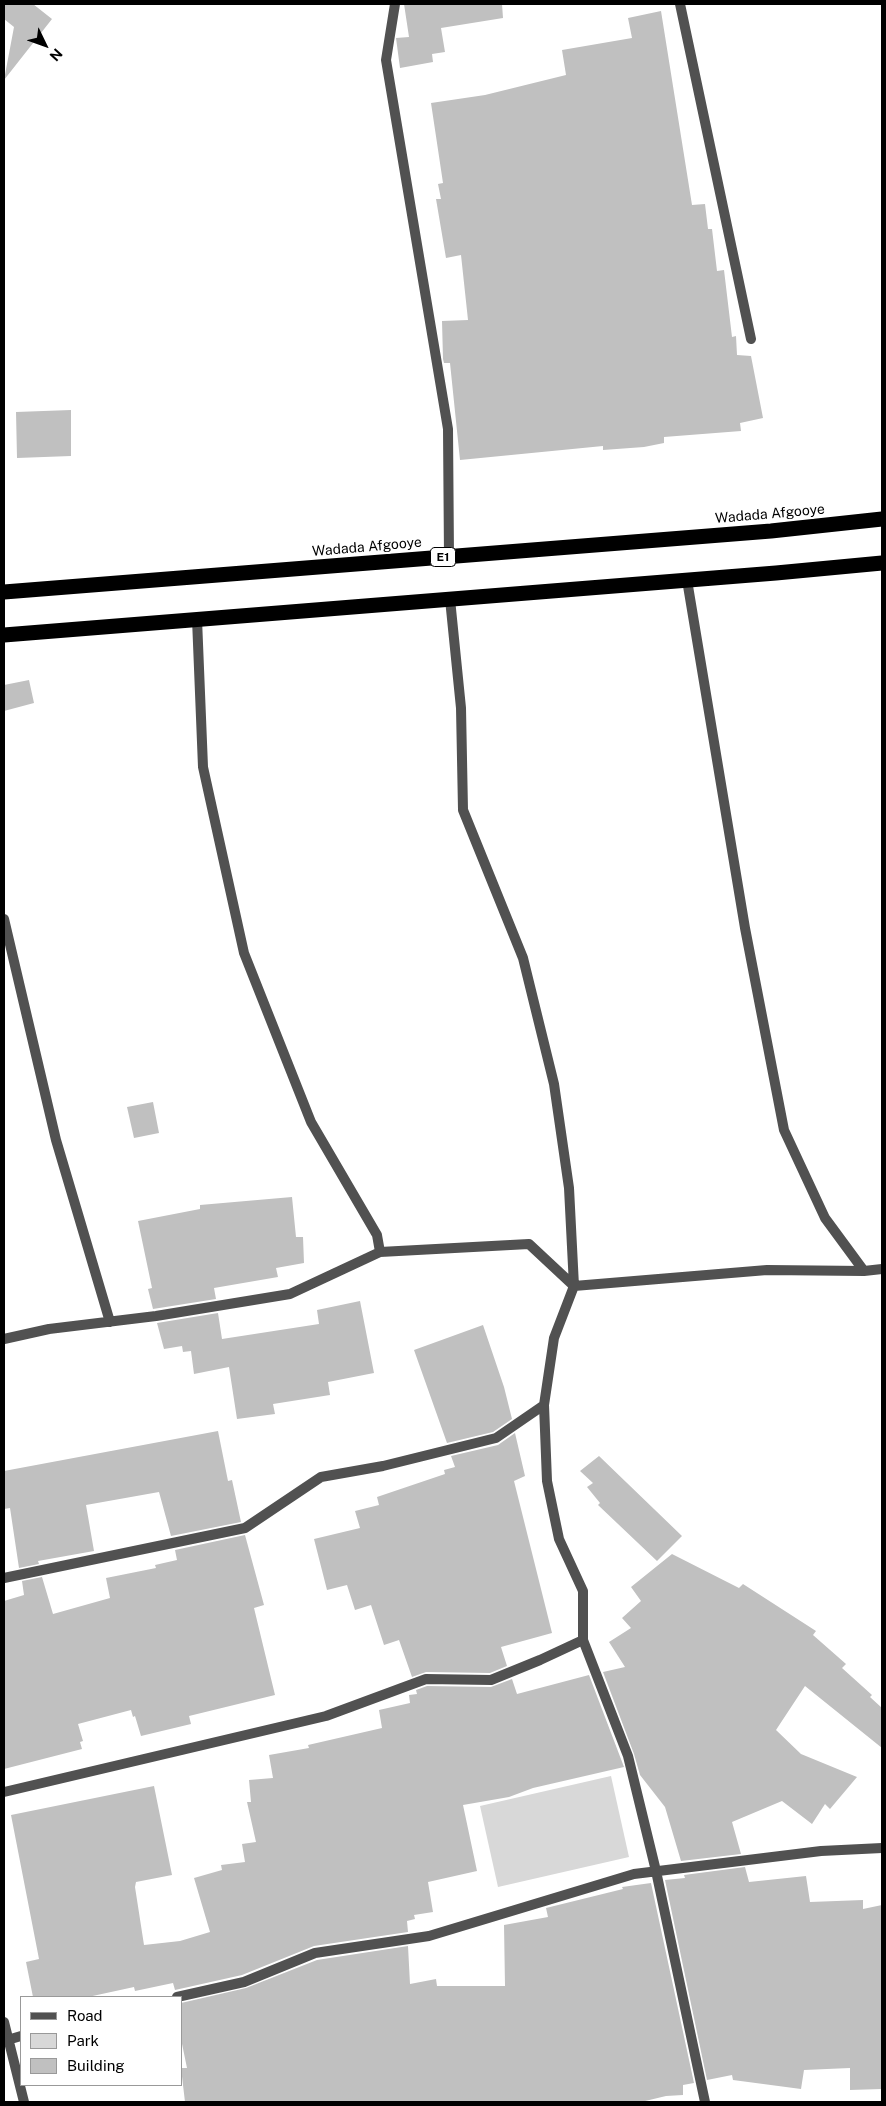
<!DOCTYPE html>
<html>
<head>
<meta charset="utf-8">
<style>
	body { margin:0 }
	#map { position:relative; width:886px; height:2106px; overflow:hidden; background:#fff; font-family:"Public Sans",sans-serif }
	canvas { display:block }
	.frame { position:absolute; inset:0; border:5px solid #000; pointer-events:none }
	.legend { position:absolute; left:20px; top:1996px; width:162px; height:90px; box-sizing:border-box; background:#fff; border:1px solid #999; margin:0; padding:6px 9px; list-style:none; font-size:15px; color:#000 }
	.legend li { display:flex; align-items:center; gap:10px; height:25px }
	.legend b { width:25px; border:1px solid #999 }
	.north { position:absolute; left:20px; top:20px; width:50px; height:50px; -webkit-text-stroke:4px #fff; paint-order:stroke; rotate:132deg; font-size:14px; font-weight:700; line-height:20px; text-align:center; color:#000 }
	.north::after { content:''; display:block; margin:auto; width:18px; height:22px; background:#000; clip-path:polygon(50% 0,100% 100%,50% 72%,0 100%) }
</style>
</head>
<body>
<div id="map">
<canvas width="886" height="2106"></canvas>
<div class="frame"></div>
<ul class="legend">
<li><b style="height:6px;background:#515151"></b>Road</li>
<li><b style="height:14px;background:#d8d8d8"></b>Park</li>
<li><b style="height:14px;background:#c0c0c0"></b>Building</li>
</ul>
<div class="north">N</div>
</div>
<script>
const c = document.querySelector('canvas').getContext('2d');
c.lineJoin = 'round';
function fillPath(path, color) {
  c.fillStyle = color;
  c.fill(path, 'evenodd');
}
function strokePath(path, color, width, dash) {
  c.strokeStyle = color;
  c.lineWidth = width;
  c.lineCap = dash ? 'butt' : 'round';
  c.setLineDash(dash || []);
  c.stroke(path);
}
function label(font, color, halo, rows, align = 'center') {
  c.font = font + ' "Public Sans",sans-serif';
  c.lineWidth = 4;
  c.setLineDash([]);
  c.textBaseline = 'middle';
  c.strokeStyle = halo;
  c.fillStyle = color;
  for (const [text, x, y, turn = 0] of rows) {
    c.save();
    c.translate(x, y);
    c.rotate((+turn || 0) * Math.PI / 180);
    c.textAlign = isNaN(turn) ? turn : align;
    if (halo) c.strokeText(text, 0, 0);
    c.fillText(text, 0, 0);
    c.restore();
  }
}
const green = new Path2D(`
	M611,1776L629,1857L498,1887L480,1806Z`);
const building = new Path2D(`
	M4,4H33L52,19L4,80L14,27L4,19Z
	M404,4H502L503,18L441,28L445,52L432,54L433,62L400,68L396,38L409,37Z
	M661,11L692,205L705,204L708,229H712L717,271L724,270L732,337L736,336L737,355L751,356L763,418L740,423L741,431L664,437V443L644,447L603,450V446L460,460L450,363H444L443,359L442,321L468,320L461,255L446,258L436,199H441L438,184L443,183L431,103L485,95L566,75L562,50L632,38L628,18Z
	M71,410V456L17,458L16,412Z
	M29,680L34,703L4,711V685Z
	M153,1102L159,1133L134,1138L127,1107Z
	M292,1197L296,1237H303L304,1263L276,1268L278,1277L214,1288L216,1299L153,1309L148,1289L152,1288L138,1221L200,1209V1205Z
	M360,1301L374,1373L328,1382L330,1395L273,1404L275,1414L237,1419L229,1367L194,1374L191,1351L183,1352L182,1346L164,1349L157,1323L218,1313L222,1339L319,1324L317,1310Z
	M483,1325L504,1387L512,1419L493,1432L447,1443L414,1350Z
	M218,1431L228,1481L232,1480L241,1522L171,1536L159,1492L86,1505L94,1551L38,1561L39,1564L19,1568L10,1508L4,1509V1471Z
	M515,1433L525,1476L514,1481L552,1633L501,1647L507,1666L490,1673L426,1672L412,1677L399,1640L384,1645L371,1605L355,1610L347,1585L327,1590L314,1539L360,1528L355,1511L379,1505L377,1497L445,1474L444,1470L455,1467L451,1456L498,1445Z
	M599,1456L682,1536L657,1561L598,1505L600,1503L587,1487L593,1483L580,1471Z
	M245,1535L264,1605L254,1608L275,1695L189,1716L191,1724L141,1736L135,1716L133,1717L131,1710L78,1724L83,1741L80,1742L82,1749L4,1769V1601L24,1595L22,1581L42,1577L53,1614L110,1598L106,1578L156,1568L155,1565L177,1560L175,1550Z
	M672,1554L739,1588L743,1584L816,1631L813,1635L846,1664L842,1668L872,1695L870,1697L882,1708V1748L805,1686L776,1730L801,1754L857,1777L830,1809L825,1804L812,1824L782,1801L732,1822L741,1854L681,1861L665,1807L640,1775L634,1754L603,1672L625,1667L609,1642L631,1628L622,1618L641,1601L631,1587Z
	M589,1675L624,1767L533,1788L509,1797L463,1805L477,1871L428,1882L433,1912L414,1915L415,1919L407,1921L408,1932L314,1946L242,1975L175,1990L173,1983L135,1991L134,1987L88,1997H33L26,1962L39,1959L11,1815L154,1786L172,1875L136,1882L135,1887L144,1945L180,1941L210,1932L194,1878L222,1870L221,1865L245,1862L242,1844L256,1842L247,1802H251L249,1780L273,1778L269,1755L309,1748L308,1745L382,1728L379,1710L410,1703L409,1695L417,1694L416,1690L427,1686L491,1687L512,1679L517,1694Z
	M745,1867L749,1882L806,1876L810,1902L863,1900V1909L882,1905V2089L850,2090V2068L804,2070L801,2089L733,2080L732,2075L707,2080L665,1880L685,1878L684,1875Z
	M651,1883L694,2083L683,2085V2095L666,2096L641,2102H185L181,2068H187L181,2039V2003L246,1988L317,1960L408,1946L410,1984L436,1979L437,1986H505L504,1925L548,1917L546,1908L623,1889L622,1887Z`);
const street = new Path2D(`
	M395,4L386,60L448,429L449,557
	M680,4L751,339
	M687,580L745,928L784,1130L825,1218L864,1271
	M197,619L203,767L244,953L311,1122L377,1235L380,1252
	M4,919L56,1140L110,1322
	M4,1339L49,1329L156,1316L290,1294L380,1252L529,1244L574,1286L767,1270L864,1271L882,1269
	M4,1578L245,1528L321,1477L383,1466L496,1438L544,1405
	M583,1640L628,1756L656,1871L705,2102
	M4,1792L326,1716L426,1679L491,1680L540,1660L583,1640V1591L559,1539L547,1481L544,1405L554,1338L574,1286L569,1188L554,1084L523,958L463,810L461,708L450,599
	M177,1997L244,1982L315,1953L429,1936L634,1874L821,1851L882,1848
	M4,2022L24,2102
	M4,2041L21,2036`);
const highway = new Path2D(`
	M4,592L771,531L882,519
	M4,635L776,573L882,563`);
const shields = [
	[443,557,25]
];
const shieldNames = [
	["E1",443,557]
];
const streetNames = [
	["Wadada Afgooye",770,514,-5],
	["Wadada Afgooye",367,547,-5]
];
fillPath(green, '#d8d8d8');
fillPath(building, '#c0c0c0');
strokePath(street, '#515151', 10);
strokePath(highway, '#000', 15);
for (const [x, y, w] of shields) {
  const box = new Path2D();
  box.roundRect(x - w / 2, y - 9.5, w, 19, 4);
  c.fillStyle = '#fff';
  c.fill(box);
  strokePath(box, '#000', 1);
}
label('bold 12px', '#000', null, shieldNames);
label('14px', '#000', '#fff', streetNames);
</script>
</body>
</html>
